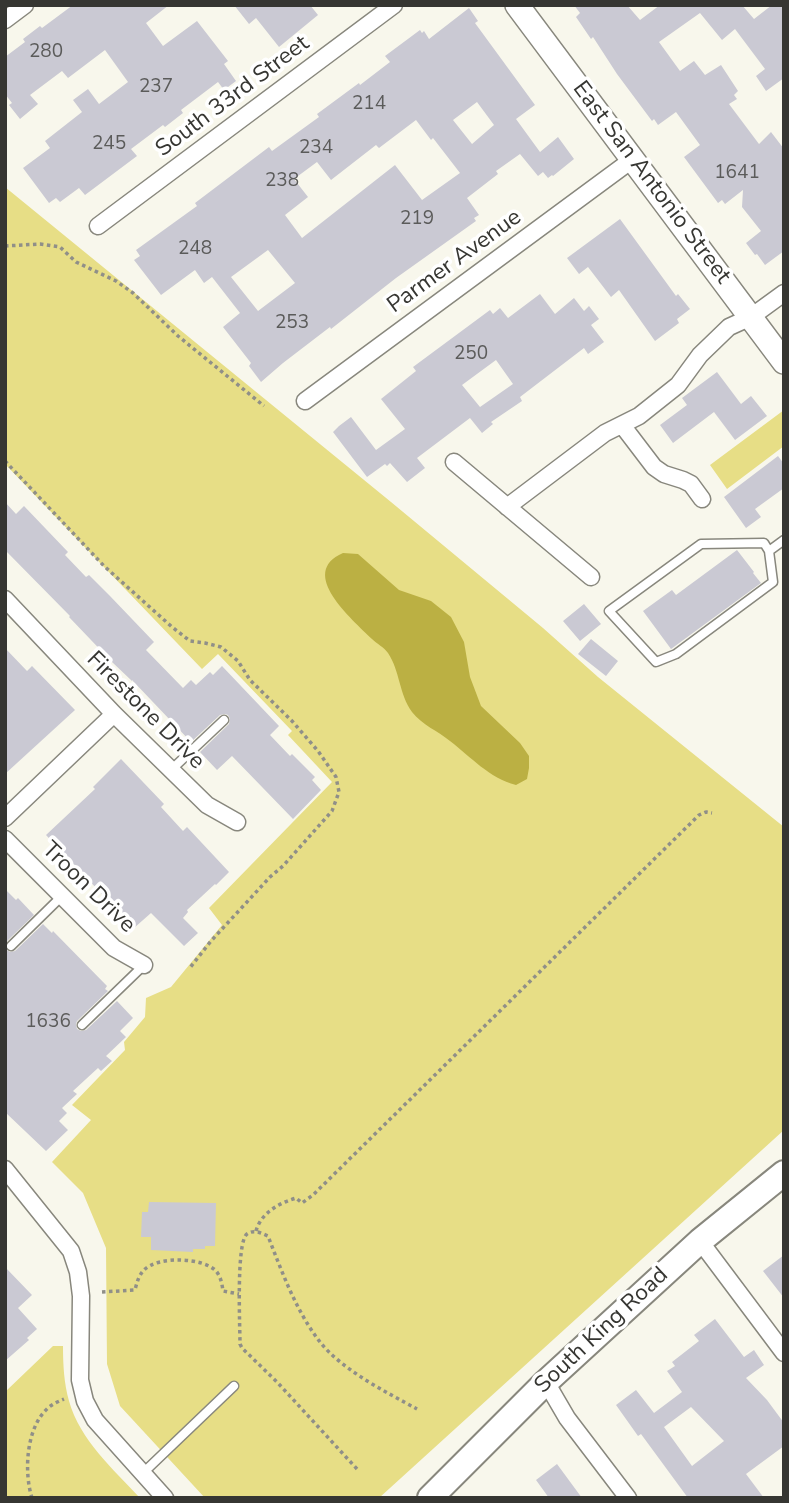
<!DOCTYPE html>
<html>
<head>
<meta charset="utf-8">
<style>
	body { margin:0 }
	#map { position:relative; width:789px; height:1503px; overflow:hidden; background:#f8f7ec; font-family:"Nunito Sans",sans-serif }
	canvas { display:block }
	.frame { position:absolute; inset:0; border:7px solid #363632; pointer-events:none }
</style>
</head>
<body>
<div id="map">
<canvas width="789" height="1503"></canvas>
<div class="frame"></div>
</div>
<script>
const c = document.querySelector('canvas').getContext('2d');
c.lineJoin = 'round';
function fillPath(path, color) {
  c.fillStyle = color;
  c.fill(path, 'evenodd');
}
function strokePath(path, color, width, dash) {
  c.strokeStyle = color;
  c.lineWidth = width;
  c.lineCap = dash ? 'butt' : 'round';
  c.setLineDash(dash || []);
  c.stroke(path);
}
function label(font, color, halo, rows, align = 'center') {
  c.font = font + ' "Nunito Sans",sans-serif';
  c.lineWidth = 7;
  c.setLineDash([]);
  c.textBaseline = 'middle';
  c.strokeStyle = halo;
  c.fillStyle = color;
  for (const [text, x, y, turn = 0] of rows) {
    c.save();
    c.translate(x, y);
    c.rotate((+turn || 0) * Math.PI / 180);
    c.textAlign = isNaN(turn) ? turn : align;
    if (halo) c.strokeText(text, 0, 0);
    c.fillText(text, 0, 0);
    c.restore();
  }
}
const green = new Path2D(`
	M5,187L391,502L543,628L598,677L784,827V1130L379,1498H205L120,1406L107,1364L106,1248L83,1193L52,1162L91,1120L72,1105L125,1050L124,1042L145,1017L146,998L171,987L222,925L209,908L332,782L288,735L292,731L218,654L202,669L5,464Z
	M784,410V446L727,489L710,465Z
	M53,1346H63C63,1365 64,1383 69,1401C80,1440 113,1469 140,1498H5V1392Z`);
const water = new Path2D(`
	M343,553L358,554L399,590L431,601L451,617L464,642L470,677L481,706L520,743L529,756V768L527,779L516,785C489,778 471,757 450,741C438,731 422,725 412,712C399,694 400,671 388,653C384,647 377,644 372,639C352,619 297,573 343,553Z`);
const building = new Path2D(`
	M73,5H169L146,23L163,46L197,21L228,61L224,64L236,81L224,90L218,82L181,110L183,113L165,127L163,125L131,149L137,156L85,195L79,188L60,202L56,198L49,203L23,168L50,148L45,141L82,112L73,100L88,89L99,104L128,82L105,50L68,78L62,71L30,95L38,104L20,119L9,105L12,103L5,94V57L25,42L23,39L40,26L42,28Z
	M234,5H310L318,15L279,47L256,18L249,24Z
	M574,5H627L640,20L660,5H742L754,19L772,5H784V78L766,91L756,76L765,69L735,29L722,40L700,13L659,42L680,71L694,61L705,75L721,65L738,91L734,95L737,99L729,104L759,144L771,132L784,149V251L765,265L757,254L755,255L746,243L761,231L742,207L743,190L725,204L722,200L718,203L684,157L700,145L676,112L658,125L654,119L652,121L617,74L593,37L591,39L576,17L580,13Z
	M469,8L478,21L475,23L535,105L516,119L540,152L558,137L574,159L553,176L552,175L548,178L543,172L538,176L520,154L496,171L498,174L467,198L479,215L474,218L476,221L396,278L331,329L330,327L283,363L261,382L249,366L251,363L223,327L240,313L212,277L204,283L195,270L161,295L134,260L140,256L136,250L197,206L195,203L269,147L272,151L319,117L317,114L359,83L360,85L390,62L385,56L420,30L422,33L424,31L429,39ZM477,102L494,125L472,144L453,120ZM416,120L431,140L433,138L460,173L422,200L395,165L302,238L285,215L308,197L294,179L317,162L331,180L376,145L379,148ZM268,250L295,283L258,311L231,277Z
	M620,219L676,296L678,294L690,309L677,319L679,323L655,341L619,290L611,297L588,267L579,274L567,258Z
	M540,294L555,314L574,298L584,311L589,306L599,319L591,325L604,342L588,354L584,348L520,397L522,401L491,422L493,424L482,433L470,418L417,458L425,468L407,482L390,463L387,466L385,464L367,477L333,432L339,426L351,417L376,450L405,429L381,399L416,371L413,367L490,310L493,314L500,308L508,318ZM496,360L513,384L480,407L462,385Z
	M717,372L741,404L751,396L767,416L735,440L714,412L673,443L660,425L687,405L682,398Z
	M778,456L784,464V488L755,509L761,517L746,528L724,497Z
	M5,502L16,514L24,506L68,552L65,555L86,577L89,575L110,596L154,642L146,650L183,688L191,680L196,685L210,672L213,675L222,666L279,726L270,735L290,756L292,754L315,777L312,780L321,790L293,819L232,756L217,770L200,752L229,724L230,719L228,715L225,714L220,715L191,742L132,680V681L112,662L69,617L70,616L5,550Z
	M737,550L754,572L753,573L761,583L671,649L643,611L672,590L676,595Z
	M584,604L601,624L580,641L563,621Z
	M591,639L618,661L606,676L578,654Z
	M5,648L27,671L32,666L75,710L5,774Z
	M121,759L164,804L161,807L183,831L187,827L229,872L216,885L215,884L187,910L188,912L183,918L198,933L184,946L151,913L134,928L46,835L95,789L93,787Z
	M5,889L16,900L18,898L34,915L5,943Z
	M43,924L52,933L53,931L107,986L105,989L108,991L77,1021L76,1024L77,1029L81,1031L86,1030L117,1001L133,1018L120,1031L126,1037L106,1056L112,1061L101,1071L98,1068L73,1091L77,1094L62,1108L67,1113L59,1121L68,1130L46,1151L5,1112V949L10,952L15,951Z
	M149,1202L216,1203L215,1246H205V1249H193V1252L151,1250V1237H141L142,1212H148Z
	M784,1255V1298L763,1271Z
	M5,1267L32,1295L18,1308L37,1329L27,1338L29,1340L5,1361Z
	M715,1319L744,1357L754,1350L764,1365L746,1378L767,1400L784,1423V1446L746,1474L764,1498H688L641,1434L638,1436L616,1405L636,1390L654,1413L682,1392L667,1371L675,1366L672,1362L699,1341L694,1335ZM691,1407L724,1441L692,1466L664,1427Z
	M557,1464L582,1498H549L536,1480Z`);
const path = new Path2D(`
	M5,246L40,244L60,247L76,262L116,281L133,293L178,336L264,406
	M5,461L104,566L172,627L190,641L205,643L221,647L238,661L250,680L292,721L318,751L336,777L339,792L332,811L283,866L270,877L211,941L189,969
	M256,1231C261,1213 279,1203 296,1198L302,1203L313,1195L699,815L706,812L712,813
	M102,1292L135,1290C137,1282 139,1275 144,1270C157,1256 203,1257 216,1271C221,1277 222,1284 223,1291L239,1294
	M357,1469L277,1382L242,1348L240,1344C240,1327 236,1242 247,1234C254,1229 261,1233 268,1236C282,1272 296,1311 320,1342C342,1370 386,1392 417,1409
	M32,1498C24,1473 26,1431 45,1411C50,1405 57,1402 64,1399`);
const lane = new Path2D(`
	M764,543L769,551L773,582L676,654L656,662L609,611L701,544Z
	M769,551L784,540
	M171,770L224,720
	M11,946L62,896
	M82,1025L144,965
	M143,1473L234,1386`);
const street = new Path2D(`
	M5,20L25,5
	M98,226L394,5
	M305,401L633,159
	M622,425L654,467L664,474L683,480L691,484L702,499
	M454,462L591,577
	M507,507L605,433L639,416L678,385L700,355L729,327L751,317L784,293
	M5,599L114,714L207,805L237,822
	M5,818L114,714
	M5,839L114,948L144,965
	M5,1169L71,1251L78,1272L81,1296L80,1380L85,1401L95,1420L165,1498
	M700,1241L784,1353
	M546,1382L567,1418L628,1498`);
const secondary = new Path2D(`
	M517,5L784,362`);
const primary = new Path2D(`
	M430,1498L546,1382L700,1241L784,1173`);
const numberNames = [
	["280",46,52],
	["237",156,87],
	["214",369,104],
	["245",109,144],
	["234",316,148],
	["1641",737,173],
	["238",282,181],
	["219",417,219],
	["248",195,249],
	["253",292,323],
	["250",471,354],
	["1636",48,1022]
];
const streetNames = [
	["South 33rd Street",233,97,-37],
	["East San Antonio Street",651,183,53],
	["Parmer Avenue",455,262,-36],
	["Firestone Drive",145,711,45],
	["Troon Drive",88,888,44],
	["South King Road",602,1331,-43]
];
fillPath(green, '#e7de86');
fillPath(water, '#bbb043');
fillPath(building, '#cac9d3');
strokePath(lane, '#88877d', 11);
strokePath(street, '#88877d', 19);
strokePath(secondary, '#88877d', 26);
strokePath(primary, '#88877d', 28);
strokePath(path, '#908f88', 3.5, [3.5, 3.5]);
strokePath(lane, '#fff', 8);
strokePath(street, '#fff', 16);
strokePath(secondary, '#fff', 23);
strokePath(primary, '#fff', 24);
label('19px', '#5b5b5a', null, numberNames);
label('23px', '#363632', '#fff', streetNames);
</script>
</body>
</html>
